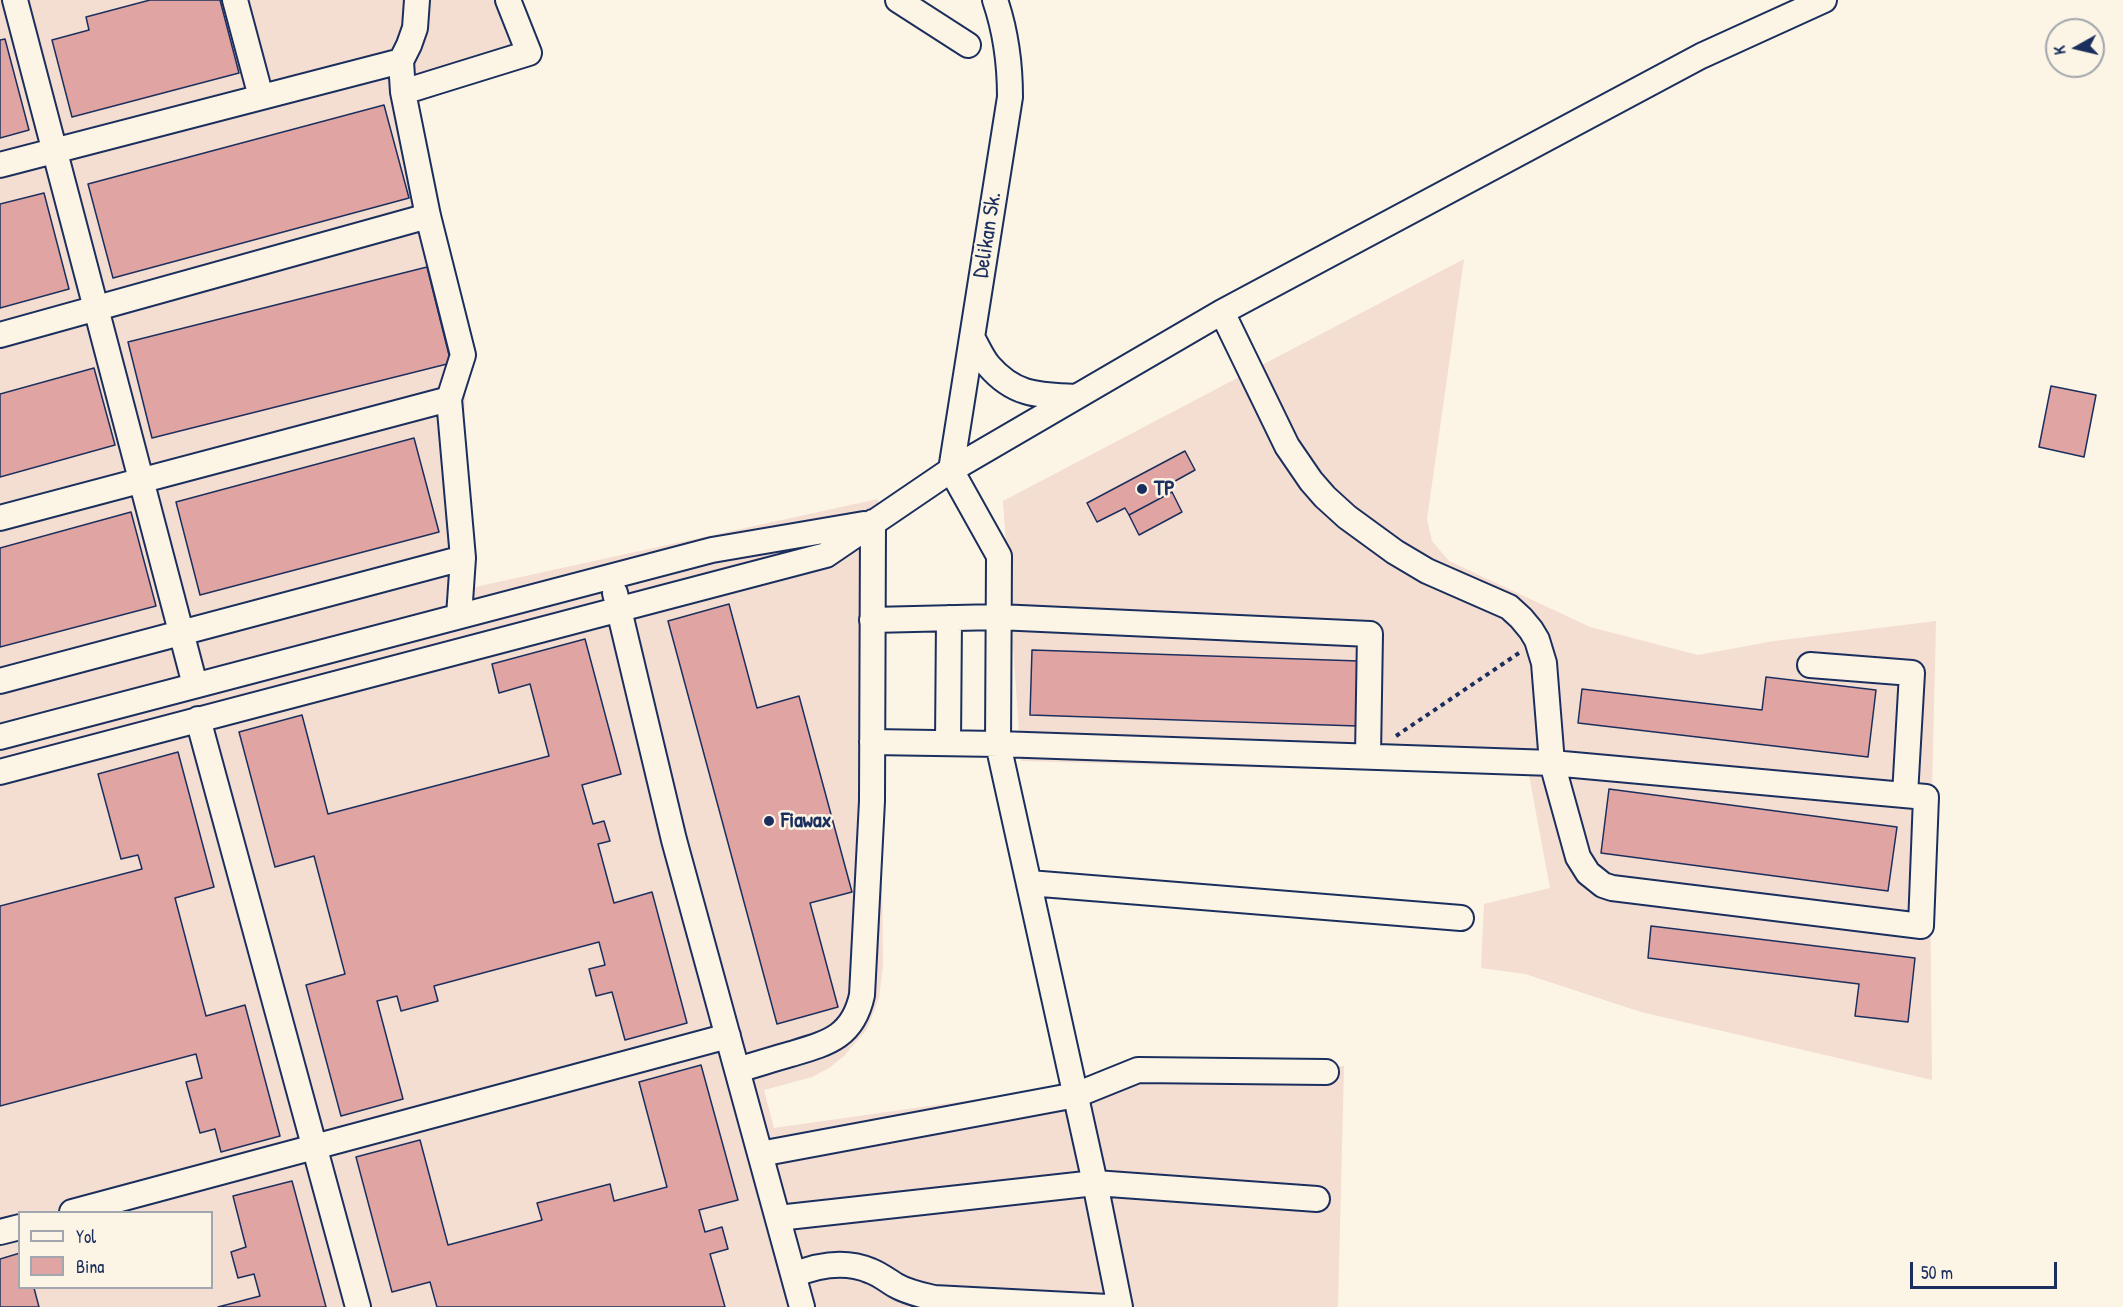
<!DOCTYPE html>
<html>
<head>
<meta charset="utf-8">
<style>
	body { margin:0 }
	#map { position:relative; width:2123px; height:1307px; overflow:hidden; background:#fcf5e5; font-family:"Patrick Hand",sans-serif }
	canvas { display:block }
	.legend { position:absolute; left:18px; top:1211px; width:195px; height:78px; box-sizing:border-box; background:#fcf5e5; border:2px solid #a2a6af; margin:0; padding:8px 10px; list-style:none; font-size:18px; color:#1b2f5e }
	.legend li { display:flex; align-items:center; gap:12px; height:30px }
	.legend b { width:30px; border:2px solid #a2a6af }
	.north { position:absolute; left:2045px; top:18px; width:60px; height:60px; box-sizing:border-box; background:#fcf5e5; border:2px solid #a2a6af; border-radius:50%; rotate:262deg; font-size:16px; font-weight:700; line-height:24px; text-align:center; color:#1b2f5e }
	.north::after { content:''; display:block; margin:auto; width:21px; height:27px; background:#1b2f5e; clip-path:polygon(50% 0,100% 100%,50% 72%,0 100%) }
	.scale { position:absolute; left:1910px; top:1262px; width:147px; height:27px; box-sizing:border-box; border:3px solid #1b2f5e; border-top:0; padding-left:8px; font-size:18px; line-height:21px; white-space:nowrap; color:#1b2f5e; -webkit-text-stroke:4px #fcf5e5; paint-order:stroke }
</style>
</head>
<body>
<div id="map">
<canvas width="2123" height="1307"></canvas>
<ul class="legend">
<li><b style="height:8px;background:#fcf5e5"></b>Yol</li>
<li><b style="height:16px;background:#e0a5a3"></b>Bina</li>
</ul>
<div class="north">K</div>
<div class="scale">50 m</div>
</div>
<script>
const c = document.querySelector('canvas').getContext('2d');
c.lineJoin = 'round';
function fillPath(path, color) {
  c.fillStyle = color;
  c.fill(path, 'evenodd');
}
function strokePath(path, color, width, dash) {
  c.strokeStyle = color;
  c.lineWidth = width;
  c.lineCap = dash ? 'butt' : 'round';
  c.setLineDash(dash || []);
  c.stroke(path);
}
function label(font, color, halo, rows, align = 'center') {
  c.font = font + ' "Patrick Hand",sans-serif';
  c.lineWidth = 5;
  c.setLineDash([]);
  c.textBaseline = 'middle';
  c.strokeStyle = halo;
  c.fillStyle = color;
  for (const [text, x, y, turn = 0] of rows) {
    c.save();
    c.translate(x, y);
    c.rotate((+turn || 0) * Math.PI / 180);
    c.textAlign = isNaN(turn) ? turn : align;
    if (halo) c.strokeText(text, 0, 0);
    c.fillText(text, 0, 0);
    c.restore();
  }
}
const built = new Path2D(`
	M0,0H518L533,59L419,103L467,377L463,430L464,454L475,587L878,499L883,965L879,998L867,1029L844,1056L829,1068L812,1077L764,1090L774,1128L1091,1083L1344,1066L1338,1307H0ZM20,1212H212V1288H20Z
	M1464,259L1427,519L1432,541L1449,561L1590,627L1698,655L1774,641L1936,621L1930,874L1932,1080L1641,1012L1525,974L1481,968L1484,904L1550,888L1529,775L1021,761L1003,501Z`);
const building = new Path2D(`
	M150,0H220L239,73L72,117L52,40L89,30L86,17Z
	M5,39L29,130L0,138V40Z
	M384,105L409,198L113,278L88,184Z
	M44,193L69,289L0,308V204Z
	M427,267L451,363L152,438L128,342Z
	M94,368L115,445L0,477V394Z
	M2051,386L2096,395L2084,457L2039,447Z
	M414,438L439,532L200,595L176,502Z
	M1185,451L1195,470L1168,485L1172,492L1129,515L1125,508L1097,522L1087,503Z
	M1172,492L1182,512L1139,535L1129,515Z
	M131,512L156,606L0,647V548Z
	M729,604L757,708L799,696L852,892L810,903L838,1007L777,1024L668,621Z
	M585,639L621,774L582,785L593,824L604,821L610,841L598,844L614,903L652,892L687,1023L625,1040L612,992L596,996L589,969L605,965L599,942L434,986L438,1001L401,1011L397,996L377,1001L403,1099L341,1116L306,985L345,974L314,856L275,867L239,732L302,715L328,814L549,756L530,684L499,693L492,664Z
	M1032,650L1359,661L1357,726L1030,715Z
	M1766,677L1876,690L1868,757L1578,723L1582,689L1762,710Z
	M178,752L214,887L175,898L206,1016L245,1005L280,1136L221,1152L215,1129L200,1133L186,1082L202,1078L196,1054L0,1106V906L142,869L138,855L121,859L98,774Z
	M1609,789L1897,827L1888,891L1601,853Z
	M1651,926L1915,958L1908,1022L1855,1016L1859,984L1648,958Z
	M701,1065L738,1200L699,1210L705,1232L722,1227L728,1249L710,1254L725,1307H437L430,1282L392,1292L356,1157L420,1140L448,1245L542,1220L537,1203L610,1184L614,1201L667,1187L639,1082Z
	M292,1181L326,1307H218L260,1296L254,1274L238,1278L231,1252L246,1247L233,1196Z
	M20,1253V1288H34L39,1307H0V1259Z`);
const path = new Path2D(`
	M1396,736L1519,653`);
const minor = new Path2D(`
	M15,0L195,685
	M235,0L261,97
	M417,0L415,28L409,45L401,61L403,92L428,216L463,355L449,399L463,558
	M898,0L968,45
	M403,92L529,53L508,0
	M0,165L401,61
	M0,335L428,216
	M972,337C977,346 982,358 989,366C1015,396 1039,395 1075,397
	M951,470L999,556L998,744L1095,1183L1120,1307
	M951,470L1010,97C1010,63 1006,32 995,0
	M0,518L449,399
	M615,593L674,840L802,1307
	M872,620L998,617L1370,634L1368,755
	M1810,665L1912,673L1905,795
	M0,681L463,558L459,616
	M198,719L358,1307
	M0,737L712,550L864,524
	M872,742L998,744L1552,763L1926,797L1921,926L1612,888L1603,885L1588,873L1578,857L1552,763L1544,663L1537,640L1531,630L1521,618L1509,607L1427,571L1395,552L1347,517L1325,497L1311,481L1287,446L1222,312
	M948,743L949,618
	M0,772L826,555L951,470L1222,312L1701,56L1824,0
	M1029,883L1461,918
	M737,1070C755,1065 773,1059 791,1054C828,1043 853,1037 862,995L872,801L873,522
	M760,1154L1076,1095L1138,1070L1326,1072
	M72,1212L728,1036
	M778,1218L1095,1183L1317,1199
	M0,1232L20,1227
	M794,1275C818,1265 845,1260 871,1271C879,1274 887,1280 895,1285C907,1292 921,1295 934,1298L1108,1307`);
const markers = [
	[1142,489,6,"#1b2f5e"],
	[769,821,6,"#1b2f5e"]
];
const streetNames = [
	["Delikan Sk.",988,235,-81]
];
const poiNames = [
	["TP",1154,489],
	["Fiawax",781,821]
];
fillPath(built, '#f4ddd1');
fillPath(building, '#e0a5a3');
strokePath(building, '#1b2f5e', 1.5);
strokePath(minor, '#1b2f5e', 28);
strokePath(path, '#1b2f5e', 4, [4.5, 4.5]);
strokePath(minor, '#fcf5e5', 24);
for (const [x, y, r, color] of markers) {
  const dot = new Path2D();
  dot.arc(x, y, r, 0, 2 * Math.PI);
  c.fillStyle = color;
  c.fill(dot);
  strokePath(dot, '#fcf5e5', 2);
}
label('22px', '#1b2f5e', '#fcf5e5', streetNames);
label('bold 22px', '#1b2f5e', '#fcf5e5', poiNames, 'left');
</script>
</body>
</html>
